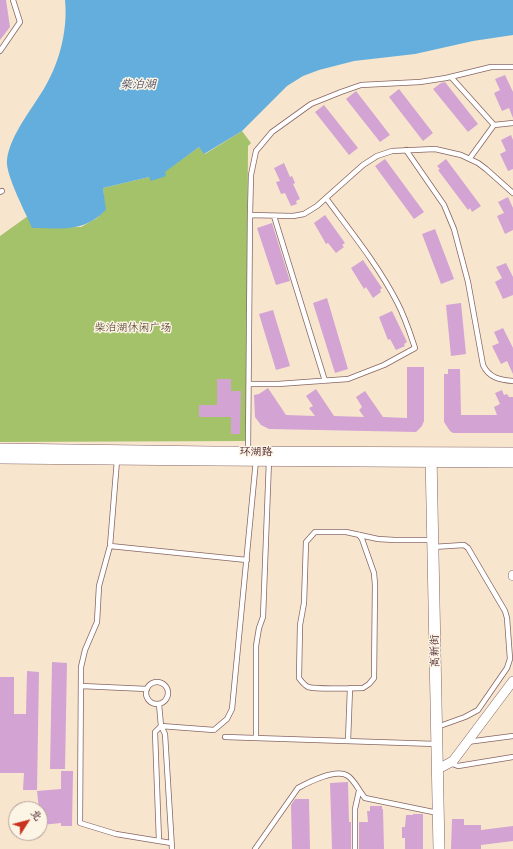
<!DOCTYPE html>
<html>
<head>
<meta charset="utf-8">
<style>
	body { margin:0 }
	#map { position:relative; width:513px; height:849px; overflow:hidden; background:#f7e6cd; font-family:Delius,"LXGW WenKai TC",sans-serif }
	canvas { display:block }
	.north { position:absolute; left:8px; top:801px; width:40px; height:40px; box-sizing:border-box; background:#fcf5e5; border:1px solid #b59f9b; border-radius:50%; rotate:54deg; font-size:11px; font-weight:700; line-height:16px; text-align:center; color:#4a1f2b }
	.north::after { content:''; display:block; margin:auto; width:14px; height:18px; background:#c8321e; clip-path:polygon(50% 0,100% 100%,50% 72%,0 100%) }
</style>
</head>
<body>
<div id="map">
<canvas width="513" height="849"></canvas>
<div class="north">北</div>
</div>
<script>
const c = document.querySelector('canvas').getContext('2d');
c.lineJoin = 'round';
function fillPath(path, color) {
  c.fillStyle = color;
  c.fill(path, 'evenodd');
}
function strokePath(path, color, width, dash) {
  c.strokeStyle = color;
  c.lineWidth = width;
  c.lineCap = dash ? 'butt' : 'round';
  c.setLineDash(dash || []);
  c.stroke(path);
}
function label(font, color, halo, rows, align = 'center') {
  c.font = font + ' Delius,"LXGW WenKai TC",sans-serif';
  c.lineWidth = 3;
  c.setLineDash([]);
  c.textBaseline = 'middle';
  c.strokeStyle = halo;
  c.fillStyle = color;
  for (const [text, x, y, turn = 0] of rows) {
    c.save();
    c.translate(x, y);
    c.rotate((+turn || 0) * Math.PI / 180);
    c.textAlign = isNaN(turn) ? turn : align;
    if (halo) c.strokeText(text, 0, 0);
    c.fillText(text, 0, 0);
    c.restore();
  }
}
const green = new Path2D(`
	M242,131L251,143L248,146L246,441L0,442V236L28,216L33,228L81,227L97,218L105,210L103,188L149,177L165,175L164,172L199,147L205,154Z`);
const water = new Path2D(`
	M65,0H513V35L473,41L415,54L354,61L319,70L303,76L287,86L242,131L204,154L199,147L165,172L166,176L151,181L149,177L103,188L106,210C82,233 63,228 32,228C26,213 5,174 7,160C10,134 34,107 46,85C60,61 68,28 65,0Z`);
const building = new Path2D(`
	M0,0H6L10,27L0,40Z
	M505,75L513,92V118L509,108L502,111L494,93L500,90L495,79Z
	M445,82L478,124L468,132L433,89L441,83Z
	M399,89L433,133L423,141L389,97Z
	M356,91L390,135L380,142L346,99Z
	M324,105L358,148L349,155L315,112Z
	M511,135L513,140V169L508,171L500,154L506,151L501,140Z
	M385,159L424,212L414,219L375,166Z
	M446,159L481,206L472,212L470,208L468,210L438,170L440,169L437,166Z
	M284,163L290,177L292,176L295,183L293,184L300,199L296,201L297,204L291,206L285,193L281,194L276,182L280,181L274,168Z
	M508,197L513,208V230L505,234L497,216L504,213L498,202Z
	M325,215L345,243L342,245L344,247L336,253L328,243L326,244L314,223Z
	M272,223L290,281L276,285L257,228Z
	M435,229L454,279L441,284L422,234Z
	M363,260L382,288L380,290L381,292L373,298L366,287L364,289L351,268Z
	M506,263L513,277V295L503,299L495,282L502,278L496,267Z
	M327,298L348,369L335,373L313,303Z
	M461,303L466,354L451,356L446,305Z
	M273,310L290,366L276,370L259,314Z
	M392,311L407,342L404,344L405,346L396,350L390,339L388,340L379,317Z
	M503,328L513,348V374L507,361L501,364L492,346L499,343L494,332Z
	M407,367H424V421L422,426L416,432L269,429L261,425L255,417L254,395L259,394L268,388L286,415L315,416L309,408L313,406L306,396L316,389L334,416L364,417L359,410L362,407L356,397L365,391L383,417L407,418Z
	M448,369H460L461,415H497L494,407L500,404L495,393L502,390L504,395L507,394L509,397H513V433H453L450,431L444,422V374H448Z
	M217,379H231V391H241L240,434H231V417H199V405H217Z
	M52,662L67,663L65,769H50Z
	M27,671L39,672L37,790H23L24,773H0V677H14V714H26Z
	M61,771H73L72,826H61V823L41,825L40,809H39L37,791L61,789Z
	M348,782L349,822H351V849H332L330,783Z
	M295,799H309L310,849H292L291,805Z
	M370,806H382V809H383L384,849H359V822H368L367,811H370Z
	M413,814H423V849H405V838H402V827H405L406,815H413Z
	M452,819H464V825H481V830L513,826V841L481,845V849H451Z`);
const service = new Path2D(`
	M0,51L20,22L13,0
	M451,77L494,125
	M406,150L444,205L454,229L468,282L483,365C489,378 500,380 513,381
	M470,158L494,125L513,123
	M0,192L2,191
	M250,215L293,216L304,214L317,206L363,165L377,156L392,151L435,149L461,155L478,163L486,169L513,193
	M274,216L325,381
	M249,384H278L348,379L384,365L415,348C410,333 405,317 397,302C378,265 351,232 326,198
	M248,452L250,215L251,175L256,151L272,132L311,104L341,92L361,85L420,82L446,78L491,67H513
	M117,460L110,546L99,586L97,622L85,650L81,667L80,823L116,834L171,843
	M359,535L362,539L374,573L375,585L374,678L369,684L363,688C350,688 319,690 308,687C304,685 302,682 299,678L300,625L304,603L306,542L315,532H346L378,539L395,540H433
	M110,546L247,560
	M433,547L464,545L468,548L505,611L507,618L510,659L507,668L478,710L465,717L437,727
	M146 693a11 11 0 1 1 22 0a11 11 0 1 1-22 0Z
	M81,686L147,689
	M159,704L161,726L165,734L172,849
	M161,726L214,730L227,719L232,709L256,460
	M225,737L436,744
	M256,738V646L259,628L263,617L269,460
	M348,741L350,688
	M467,742L513,736
	M450,763L458,766L513,757
	M159,841L155,732L161,726
	M255,849L298,788C309,782 337,768 348,776C355,781 359,791 365,798L438,813
	M355,849V809L359,791`);
const minor = new Path2D(`
	M513,575V576
	M438,769L453,761L513,681`);
const tertiary = new Path2D(`
	M0,449L213,452L513,453
	M431,455L439,849
	M0,458L213,460L513,462`);
const parkNames = [
	["柴泊湖休闲广场",133,328]
];
const streetNames = [
	["环湖路",256,452],
	["高新街",435,651,-91]
];
const waterNames = [
	["柴泊湖",138,85]
];
fillPath(green, '#a4c26a');
fillPath(water, '#63aedc');
fillPath(building, '#d2a3d3');
strokePath(service, '#876564', 6);
strokePath(minor, '#876564', 10);
strokePath(tertiary, '#876564', 12);
strokePath(service, '#fff', 4.5);
strokePath(minor, '#fff', 9);
strokePath(tertiary, '#fff', 11);
label('11px', '#65503e', '#fcf5e5', parkNames);
label('11px', '#4a1f2b', '#fcf5e5', streetNames);
label('italic 12px', '#535169', '#fcf5e5', waterNames);
</script>
</body>
</html>
